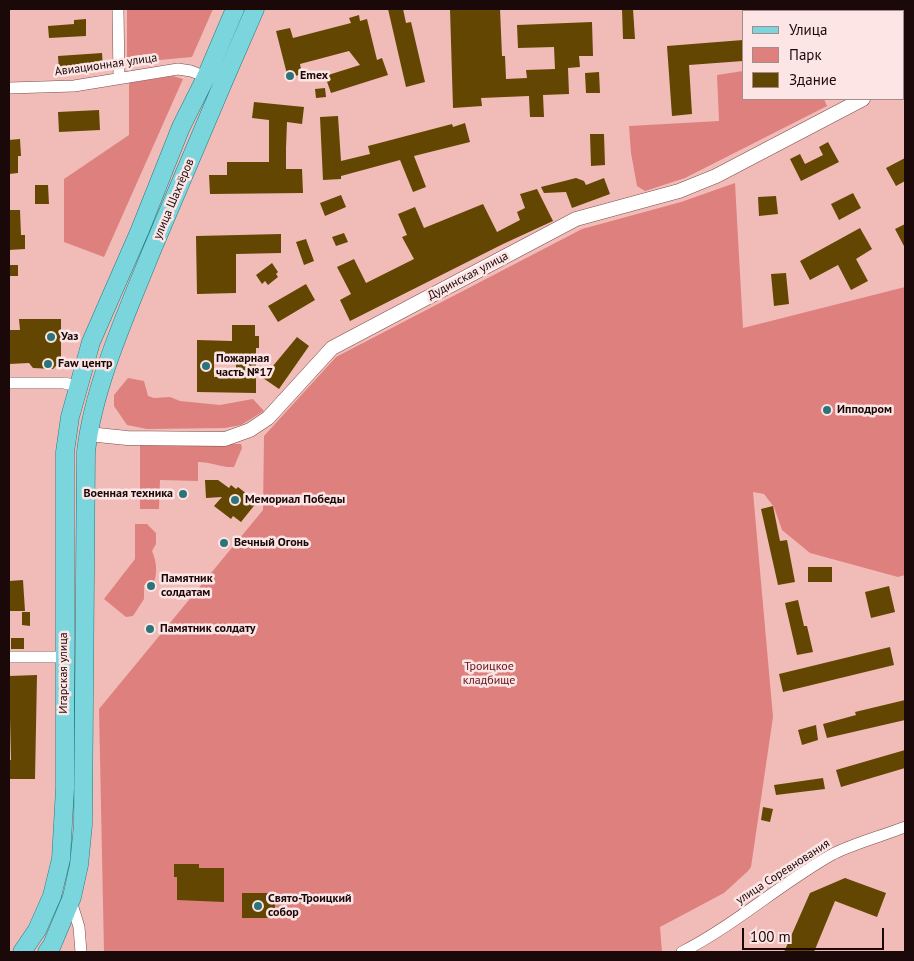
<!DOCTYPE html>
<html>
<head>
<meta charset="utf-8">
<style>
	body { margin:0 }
	#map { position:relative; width:914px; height:961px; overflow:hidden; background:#f1bcb8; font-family:"PT Sans",sans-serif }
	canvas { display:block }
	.frame { position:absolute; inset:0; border:10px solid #1b0909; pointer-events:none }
	.legend { position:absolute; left:742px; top:10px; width:162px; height:90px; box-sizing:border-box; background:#fce5e4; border:1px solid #a28d8c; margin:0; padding:6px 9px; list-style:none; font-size:15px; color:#1b0909 }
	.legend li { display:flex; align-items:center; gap:10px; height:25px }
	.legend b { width:25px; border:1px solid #a28d8c }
	.scale { position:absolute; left:742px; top:928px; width:142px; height:22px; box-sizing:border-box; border:2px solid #1b0909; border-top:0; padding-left:6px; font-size:15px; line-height:18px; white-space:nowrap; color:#1b0909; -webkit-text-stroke:4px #fce5e4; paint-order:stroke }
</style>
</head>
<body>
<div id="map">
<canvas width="914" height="961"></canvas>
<div class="frame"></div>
<ul class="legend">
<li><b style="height:6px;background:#7ad6dc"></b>Улица</li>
<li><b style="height:14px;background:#de807d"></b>Парк</li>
<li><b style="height:14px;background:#624601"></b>Здание</li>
</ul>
<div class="scale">100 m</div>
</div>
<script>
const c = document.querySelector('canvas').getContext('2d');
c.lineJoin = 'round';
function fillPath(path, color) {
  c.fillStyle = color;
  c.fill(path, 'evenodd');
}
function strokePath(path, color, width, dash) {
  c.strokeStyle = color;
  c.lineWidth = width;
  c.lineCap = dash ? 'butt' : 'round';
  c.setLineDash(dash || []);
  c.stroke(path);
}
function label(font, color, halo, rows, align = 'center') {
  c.font = font + ' "PT Sans",sans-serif';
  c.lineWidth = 5;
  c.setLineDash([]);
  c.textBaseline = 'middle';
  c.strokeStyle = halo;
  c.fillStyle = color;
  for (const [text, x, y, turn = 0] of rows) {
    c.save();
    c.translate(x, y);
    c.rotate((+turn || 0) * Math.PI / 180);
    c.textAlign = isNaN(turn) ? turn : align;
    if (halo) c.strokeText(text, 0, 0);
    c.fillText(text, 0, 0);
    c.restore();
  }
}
const green = new Path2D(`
	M127,9H213L192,57L127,63Z
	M743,71V99H824L827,106L685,178L645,191L637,186L631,153L629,126L719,121L717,75Z
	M173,76L183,79L104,257L64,242V179L129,135V83Z
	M735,183L743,328L905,287V575L898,577L810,553L782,530L774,507L764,494L753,492L773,717L751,867L748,871L724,893L660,927L662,952H104L99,709L263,510L264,436L336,357L582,229L681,202Z
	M128,378L144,381L148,396L154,398L170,397L180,401L220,405L253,399L264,411L241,425L225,428L147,429L127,425L114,406V395Z
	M140,444H241L242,448L234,467C222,468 211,462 198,462V481L160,480L159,509H140Z
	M135,524H147L156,533V544L152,551C156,560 158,572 154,582L144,585V599L133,616L126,617L104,599L135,559Z`);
const building = new Path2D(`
	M388,9H403L406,23L411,22L425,82L406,87Z
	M450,9H500L502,56H505L506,79L527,78L526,70L555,69L554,47L518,48L517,25L592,22L593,56H579L580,67L568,68L569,94L543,95L544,117H530L529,96L481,98L482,106L453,108Z
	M622,9H633L635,39H623Z
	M359,15L360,21L367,19L377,60L382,58L388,75L331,93L325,76L360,65L349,51L300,64L302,74L288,78L276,31L290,28L293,38L351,23L349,18Z
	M86,19V36L49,38L48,26L74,24V20Z
	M743,40V61L689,65L692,114L672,116L667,46Z
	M102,53L103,69L59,70L58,56Z
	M599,72L600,93H586L585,73Z
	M325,88L326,97L316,98L315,89Z
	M254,102L304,107L302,124L287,122L286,148V169H302L303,193L210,194L209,175H227V162H269V120L252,118Z
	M99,110L100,130L59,132L58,112Z
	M338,116L341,161L370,154L368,146L452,124L453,127L465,123L470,142L414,156L426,187L413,192L400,160L341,176V179L323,180L320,117Z
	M590,134H604L605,165L591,166Z
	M20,139L21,156H18V173L9,174V140Z
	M828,142L839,162L801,181L790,159L800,154L805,164L823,155L819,147Z
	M905,158V181L896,186L886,168Z
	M576,178L584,181L586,185L604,178L610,194L572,208L566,192L544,193L541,187Z
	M35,185H48L49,204H35Z
	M537,189L553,221L503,244L350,321L340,300L351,294L337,267L354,259L366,283L414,259L402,237L407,235L398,214L415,207L424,228L483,204L497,232L520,220L517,212L525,208L520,194Z
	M853,193L861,208L839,220L831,204Z
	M341,195L346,207L325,216L320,203Z
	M776,196L778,214L759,216L758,197Z
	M9,210H20L21,235H25V249L9,250Z
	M905,224V248L895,229Z
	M860,228L872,249L856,259L868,281L851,290L838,265L810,280L800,261Z
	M344,233L348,242L336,246L332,237Z
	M281,234V253L236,254V293L197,294L196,236Z
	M306,239L314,261L304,265L296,242Z
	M272,263L278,272L276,274L278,277L268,285L265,281L262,284L256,275Z
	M9,265H18V276H9Z
	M786,273L789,304L774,306L771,274Z
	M306,284L315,300L278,322L268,306Z
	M19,319H61V361L53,369L33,368L29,363L9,364V330H20Z
	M232,325H255V336H259V348H256V393L197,392V340L232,341ZM214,356H236V377H214Z
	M297,337L309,346L279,389L263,378Z
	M205,480H218L229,488L231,485L236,489L238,487L257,502L241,522L233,516L231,519L214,506L222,497L206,498Z
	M773,506L780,541L787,540L795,582L778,585L761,509Z
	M808,567H832V582H808Z
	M23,580L25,611H9V581Z
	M889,586L895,612L871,618L865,592Z
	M798,600L804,626H807L813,652L797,655L785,603Z
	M22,612H30V626L22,625Z
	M11,638H24V649H11Z
	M890,647L894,665L783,692L779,674Z
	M37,675L35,779H9V760H11L9,676Z
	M905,700V720L827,738L823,724L856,715L855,712Z
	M816,725L818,740L802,745L798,730Z
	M905,750V768L841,787L836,770Z
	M823,778L825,789L776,795L774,785Z
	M763,807L773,809L770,822L761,820Z
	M174,864H199V868H224V902L177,900V877H174Z
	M845,878L886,893L877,917L835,901L814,952H784L810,893Z
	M242,893H275V918H242Z`);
const minor = new Path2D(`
	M118,9L119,78
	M9,88L74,86L178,69L191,71L206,77
	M9,383H64L78,386
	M9,657H64
	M71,901L79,927L81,952
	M682,952C735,925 781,883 833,854C855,843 882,836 905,827`);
const tertiary = new Path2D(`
	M903,77L905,76
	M88,434L127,438L225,439L250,430L268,418L332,348L576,219L679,191L716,176L863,99`);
const primary = new Path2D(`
	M22,952L37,930L52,896L61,859L65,788V452L70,417L91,342L140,230L181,127L206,77L235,9
	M47,952L52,945L72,897L79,865L83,825L86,452C93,387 127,312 152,250C186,169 220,89 255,9`);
const markers = [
	[290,76,5,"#2b747a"],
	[51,337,5,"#2b747a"],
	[48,364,5,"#2b747a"],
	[206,366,5,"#2b747a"],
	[827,410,5,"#2b747a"],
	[183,494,5,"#2b747a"],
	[235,500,5,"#2b747a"],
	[224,543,5,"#2b747a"],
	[151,586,5,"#2b747a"],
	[150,629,5,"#2b747a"],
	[258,906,5,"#2b747a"]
];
const streetNames = [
	["Авиационная улица",106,65,-8],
	["улица Шахтёров",174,199,-67],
	["Дудинская улица",468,276,-28],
	["Игарская улица",64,673,-90],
	["улица Соревнования",783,872,-33]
];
const poiNames = [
	["Emex",300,76],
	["Уаз",61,337],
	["Пожарная",216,359],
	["часть №17",216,373],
	["Faw центр",58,364],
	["Ипподром",837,410],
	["Военная техника",173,494,"right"],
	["Мемориал Победы",245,500],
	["Вечный Огонь",234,543],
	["Памятник",161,579],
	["солдатам",161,593],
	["Памятник солдату",160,629],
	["Свято-Троицкий",268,899],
	["собор",268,913]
];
const parkNames = [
	["Троицкое",489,667],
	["кладбище",489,681]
];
fillPath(green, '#de807d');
fillPath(building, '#624601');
strokePath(minor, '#7a4c4a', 12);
strokePath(tertiary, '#7a4c4a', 15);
strokePath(primary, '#1f7c83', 19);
strokePath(minor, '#fff', 11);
strokePath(tertiary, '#fff', 14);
strokePath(primary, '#7ad6dc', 18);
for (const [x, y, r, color] of markers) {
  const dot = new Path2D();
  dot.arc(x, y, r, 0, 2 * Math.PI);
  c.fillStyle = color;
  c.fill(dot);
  strokePath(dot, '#fce5e4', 2);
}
label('12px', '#1b0909', '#fce5e4', streetNames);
label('bold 12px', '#1b0909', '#fce5e4', poiNames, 'left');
label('12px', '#5d1519', '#fce5e4', parkNames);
</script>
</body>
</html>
